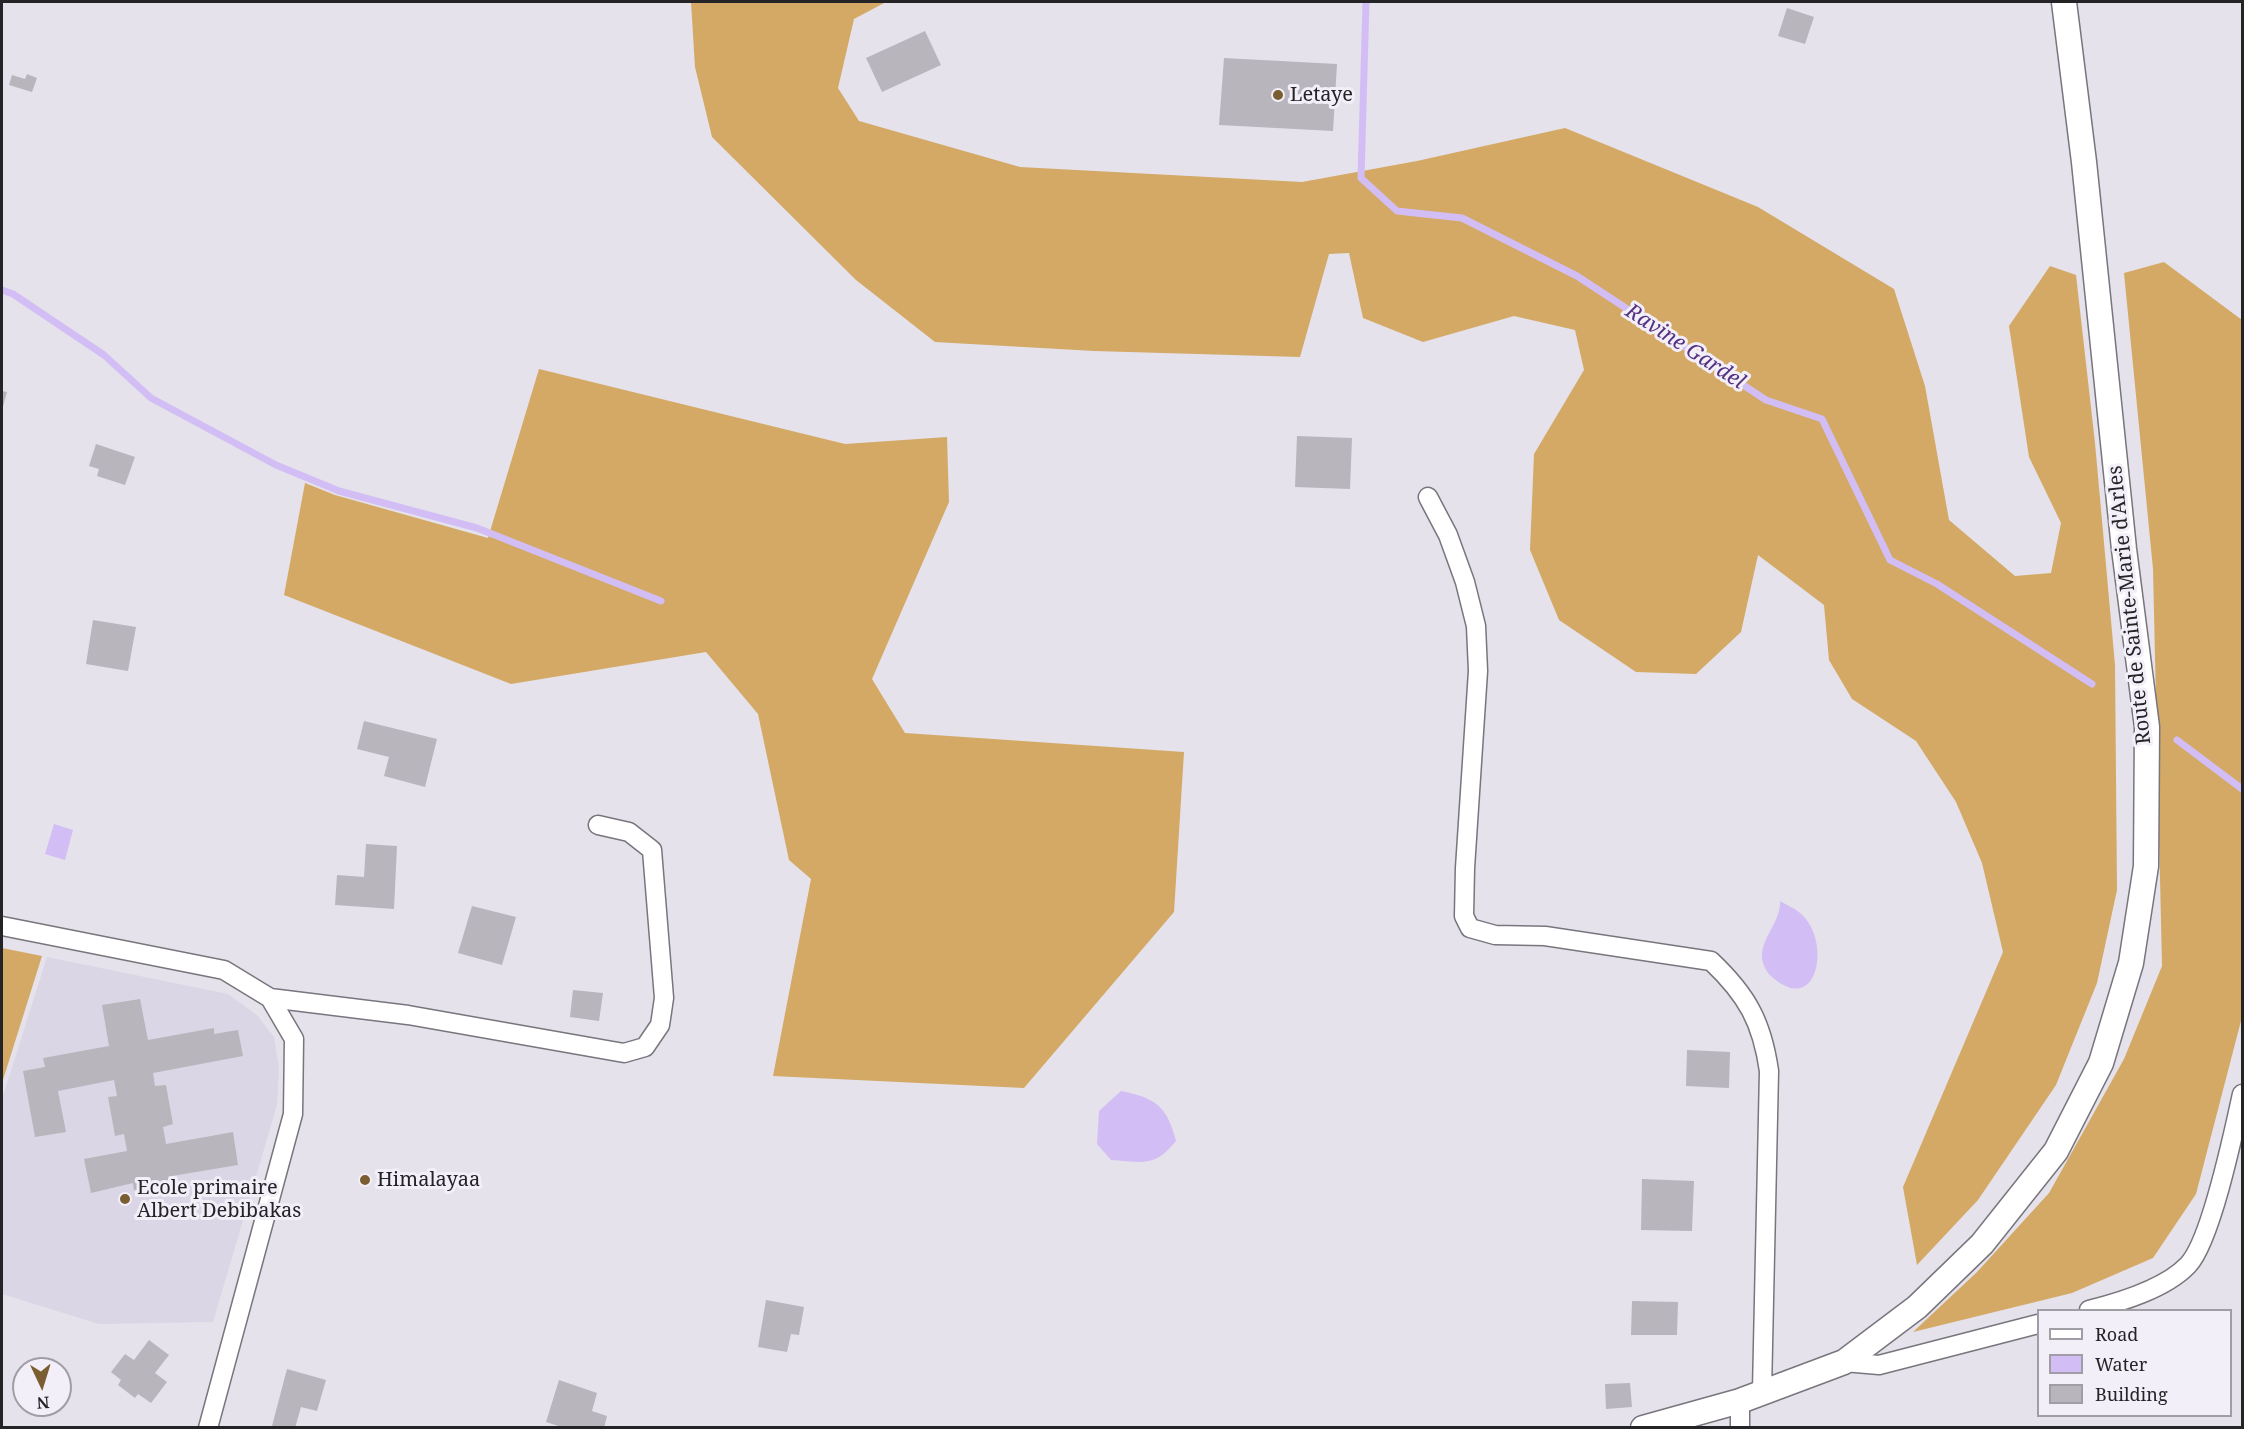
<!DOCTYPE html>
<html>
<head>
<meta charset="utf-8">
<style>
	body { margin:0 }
	#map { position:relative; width:2244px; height:1429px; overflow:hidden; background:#e5e2eb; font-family:"Noto Serif",serif }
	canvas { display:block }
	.frame { position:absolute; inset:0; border:3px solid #242326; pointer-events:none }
	.legend { position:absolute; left:2037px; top:1309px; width:195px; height:108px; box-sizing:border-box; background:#f2eff8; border:2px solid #a09da4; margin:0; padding:8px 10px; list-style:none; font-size:18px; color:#242326 }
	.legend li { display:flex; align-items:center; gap:12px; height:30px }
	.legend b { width:30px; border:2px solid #a09da4 }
	.north { position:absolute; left:12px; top:1357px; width:60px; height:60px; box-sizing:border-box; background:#f2eff8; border:2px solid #a09da4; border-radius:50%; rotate:176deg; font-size:16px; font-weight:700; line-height:24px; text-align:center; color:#242326 }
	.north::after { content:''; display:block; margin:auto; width:21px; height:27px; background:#7a5e31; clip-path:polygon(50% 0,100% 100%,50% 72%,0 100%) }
</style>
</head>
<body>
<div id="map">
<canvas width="2244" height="1429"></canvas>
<div class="frame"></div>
<ul class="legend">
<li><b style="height:8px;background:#fff"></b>Road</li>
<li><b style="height:16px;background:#d2bef5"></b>Water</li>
<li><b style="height:16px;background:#b8b5bd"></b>Building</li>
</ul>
<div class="north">N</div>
</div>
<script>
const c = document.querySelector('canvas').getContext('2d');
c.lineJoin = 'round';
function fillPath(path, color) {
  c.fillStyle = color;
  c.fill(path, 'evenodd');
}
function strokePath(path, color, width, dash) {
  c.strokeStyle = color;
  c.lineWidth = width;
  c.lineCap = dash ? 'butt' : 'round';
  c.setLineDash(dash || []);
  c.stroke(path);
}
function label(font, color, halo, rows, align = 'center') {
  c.font = font + ' "Noto Serif",serif';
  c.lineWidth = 6;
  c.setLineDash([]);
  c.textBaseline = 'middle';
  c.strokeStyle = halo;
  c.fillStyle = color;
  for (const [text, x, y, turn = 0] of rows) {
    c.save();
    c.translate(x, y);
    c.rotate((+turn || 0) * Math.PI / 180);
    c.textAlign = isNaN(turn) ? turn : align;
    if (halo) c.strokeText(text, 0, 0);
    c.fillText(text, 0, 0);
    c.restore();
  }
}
const built = new Path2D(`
	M47,957L228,994L257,1015L274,1037L279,1069L277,1105L213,1322L99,1324L2,1294V1099Z`);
const forest = new Path2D(`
	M691,2H886L854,19L838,88L859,121L1020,167L1302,182L1417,161L1565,128L1758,207L1894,289L1925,386L1949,520L2015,576L2051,573L2061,523L2029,457L2009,326L2050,266L2076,275L2095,443L2115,665L2117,890L2097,983L2056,1085L1978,1200L1917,1265L1903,1187L2003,952L1982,863L1956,802L1916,741L1852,699L1829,660L1824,605L1758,555L1741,632L1696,674L1636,672L1559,620L1530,550L1534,454L1584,370L1575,330L1514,316L1423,342L1363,318L1349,253L1329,254L1300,357L1094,351L935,342L856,280L712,137L695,67Z
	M2164,262L2242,320V1017L2196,1194L2153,1258L2072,1293L1913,1332L1977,1272L2049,1193L2124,1059L2162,966L2153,569L2124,273Z
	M539,369L845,444L947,437L949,502L872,679L905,733L1184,752L1174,912L1024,1088L773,1076L811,879L789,860L758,714L706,652L511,684L284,595L305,483L335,495L488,538Z
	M2,948L42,956L2,1083Z`);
const water = new Path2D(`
	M54,824L73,830L65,860L45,854Z
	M1780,901C1786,905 1795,908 1800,913C1832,939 1819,1018 1772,977C1766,972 1761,962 1762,953C1764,935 1781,920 1780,901Z
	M1121,1091C1156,1098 1167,1106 1176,1141C1154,1168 1143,1162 1111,1160L1097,1144L1099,1111Z`);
const stream = new Path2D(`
	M1366,2L1361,178L1397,211L1462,218L1577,276L1766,400L1822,419L1890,560L1937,584L2092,684
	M2,290L13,294L104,355L151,398L276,465L339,491L477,528L661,601
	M2177,740L2242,789`);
const building = new Path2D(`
	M1787,8L1814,17L1805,44L1778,36Z
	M925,31L941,65L882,92L866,58Z
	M1224,58L1337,64L1333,131L1219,125Z
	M27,74L37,78L32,92L9,85L12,75L25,79Z
	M2,391L7,392L2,410Z
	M1297,436L1352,438L1350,489L1295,487Z
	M96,444L135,457L125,485L97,476L99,469L89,466Z
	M93,620L136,627L128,671L86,664Z
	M364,721L437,739L425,787L384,776L389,757L357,749Z
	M366,844L397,846L394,909L335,905L337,875L364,877Z
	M472,906L516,917L502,965L458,953Z
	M573,990L603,993L599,1021L570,1017Z
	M140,999L148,1040L214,1028V1034L238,1030L243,1056L153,1073L155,1086L166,1085L173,1124L163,1127L166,1144L233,1132L238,1165L172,1176L173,1183L134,1190L133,1183L91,1193L84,1159L127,1151L124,1134L115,1136L108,1097L117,1096L114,1080L58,1091L66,1132L35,1137L23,1071L45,1067L43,1058L109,1046L102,1005Z
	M1687,1050L1730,1052L1729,1088L1686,1086Z
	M1642,1179L1694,1181L1692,1231L1641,1230Z
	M766,1300L804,1307L799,1335L791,1334L787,1352L758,1347Z
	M1632,1301L1678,1302L1677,1335H1631Z
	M149,1340L169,1355L155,1373L167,1382L151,1403L138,1394L135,1398L118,1385L121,1380L111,1372L125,1354L134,1360Z
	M287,1369L326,1380L317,1411L301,1407L295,1428L272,1426Z
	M559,1380L597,1393L592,1411L607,1416L604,1428H565L546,1422Z
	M1630,1383L1632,1407L1606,1409L1605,1384Z`);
const street = new Path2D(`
	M1428,497L1448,535L1465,582L1476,626L1478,671L1465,868L1464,916L1470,928L1495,935L1545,936L1711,961C1747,995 1762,1022 1769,1071L1762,1391
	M2,926L224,970L270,998L294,1039L293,1114L208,1428
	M270,998L408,1015L624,1053L645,1047L660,1025L664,998L652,850L629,832L598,825
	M2089,1310C2121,1302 2165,1289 2188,1265C2211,1241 2234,1131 2242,1094
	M1844,1362L1879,1365L2038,1324
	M1740,1401V1428`);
const secondary = new Path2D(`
	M1643,1428L1740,1401L1844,1362L1917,1307L1982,1244L2056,1151L2101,1063L2131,963L2146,866L2147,727L2124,549L2084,162L2064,2`);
const markers = [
	[1278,95,6,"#7a5e31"],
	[365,1180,6,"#7a5e31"],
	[125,1199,6,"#7a5e31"]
];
const poiNames = [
	["Letaye",1290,95],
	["Himalayaa",377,1180],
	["Ecole primaire",137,1188],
	["Albert Debibakas",137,1211]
];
const streetNames = [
	["Route de Sainte-Marie d'Arles",2130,605,-96]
];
const waterNames = [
	["Ravine Gardel",1685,347,33]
];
fillPath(built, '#dbd6e5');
fillPath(forest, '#d3a965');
fillPath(water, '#d2bef5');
strokePath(stream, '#d2bef5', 7);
fillPath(building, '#b8b5bd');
strokePath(street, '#78757d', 21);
strokePath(secondary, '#78757d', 27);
strokePath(street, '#fff', 18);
strokePath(secondary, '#fff', 24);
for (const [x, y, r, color] of markers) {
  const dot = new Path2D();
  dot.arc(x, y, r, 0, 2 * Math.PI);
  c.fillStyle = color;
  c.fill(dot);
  strokePath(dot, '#f2eff8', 2);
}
label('20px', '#242326', '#f2eff8', poiNames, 'left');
label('20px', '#242326', '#f2eff8', streetNames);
label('italic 21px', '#553281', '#f2eff8', waterNames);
</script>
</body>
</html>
